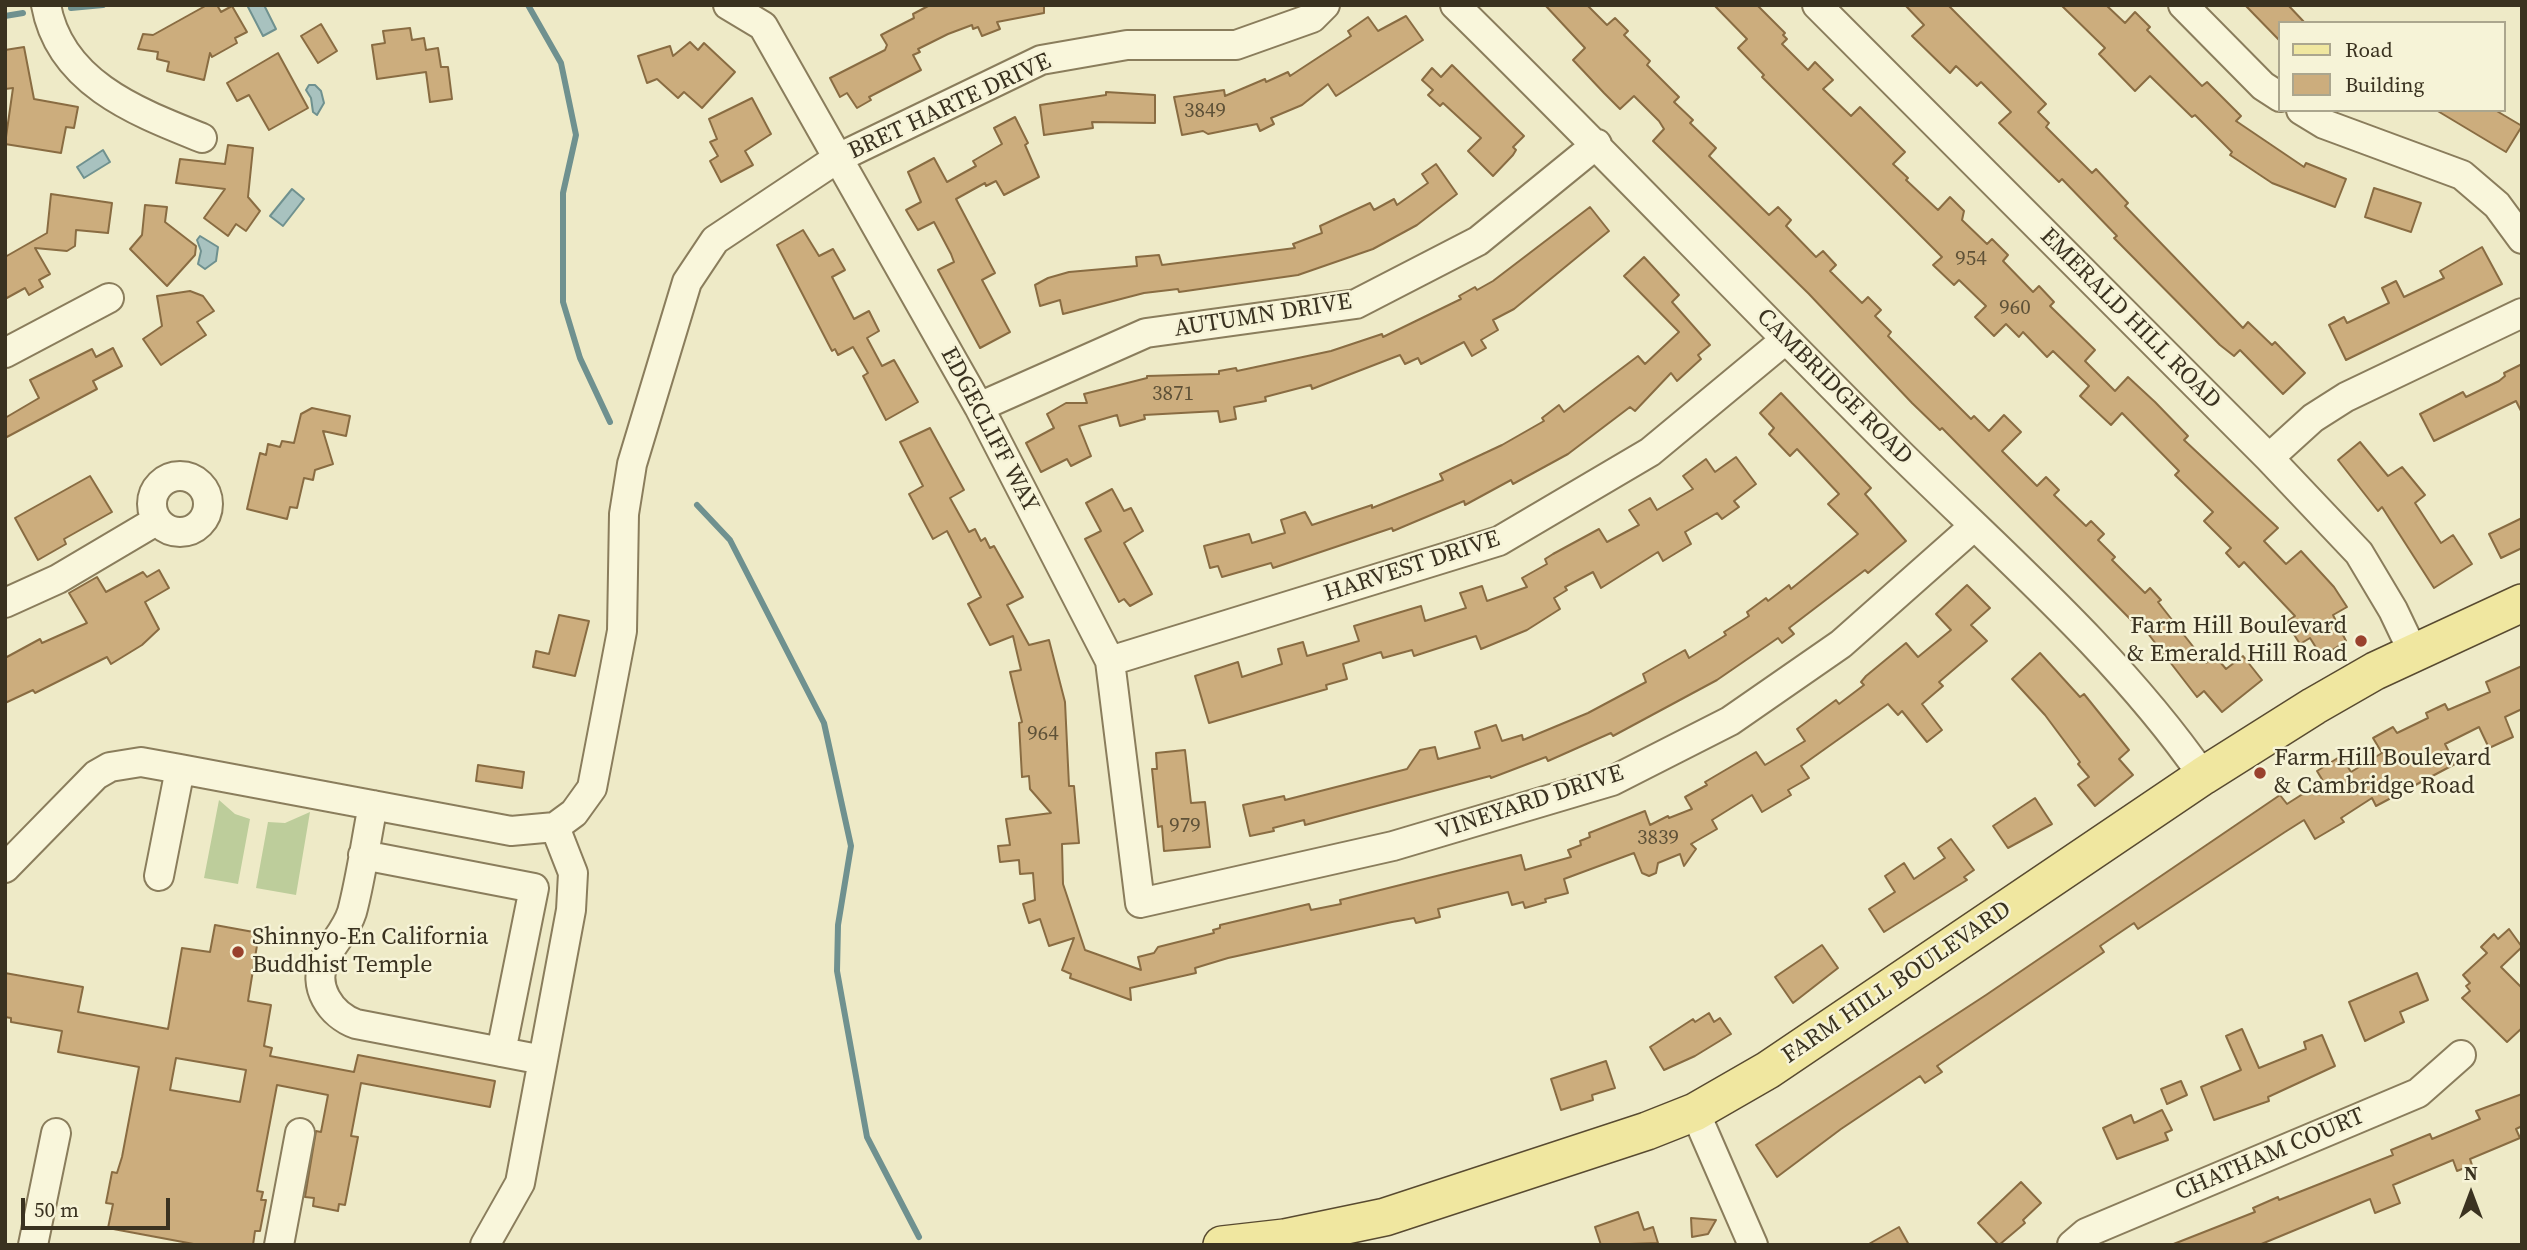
<!DOCTYPE html>
<html>
<head>
<meta charset="utf-8">
<style>
	body { margin:0 }
	#map { position:relative; width:2527px; height:1250px; overflow:hidden; background:#eeeac7; font-family:"Source Serif 4",serif }
	canvas { display:block }
	.frame { position:absolute; inset:0; border:7px solid #3a3220; pointer-events:none }
	.legend { position:absolute; left:2278px; top:21px; width:228px; height:91px; box-sizing:border-box; background:#f6f3d7; border:2px solid #aba68e; margin:0; padding:9px 12px; list-style:none; font-size:21px; color:#3a3220 }
	.legend li { display:flex; align-items:center; gap:14px; height:35px }
	.legend b { width:35px; border:2px solid #aba68e }
	.north { position:absolute; left:2436px; top:1159px; width:70px; height:70px; -webkit-text-stroke:5px #f6f3d7; paint-order:stroke; rotate:0deg; font-size:19px; font-weight:700; line-height:28px; text-align:center; color:#3a3220 }
	.north::after { content:''; display:block; margin:auto; width:24px; height:32px; background:#3a3220; clip-path:polygon(50% 0,100% 100%,50% 72%,0 100%) }
	.scale { position:absolute; left:21px; top:1198px; width:149px; height:32px; box-sizing:border-box; border:4px solid #3a3220; border-top:0; padding-left:9px; font-size:21px; line-height:24px; white-space:nowrap; color:#3a3220; -webkit-text-stroke:5px #f6f3d7; paint-order:stroke }
</style>
</head>
<body>
<div id="map">
<canvas width="2527" height="1250"></canvas>
<div class="frame"></div>
<ul class="legend">
<li><b style="height:9px;background:#f0e7a0"></b>Road</li>
<li><b style="height:19px;background:#ccad7d"></b>Building</li>
</ul>
<div class="north">N</div>
<div class="scale">50 m</div>
</div>
<script>
const c = document.querySelector('canvas').getContext('2d');
c.lineJoin = 'round';
function fillPath(path, color) {
  c.fillStyle = color;
  c.fill(path, 'evenodd');
}
function strokePath(path, color, width, dash) {
  c.strokeStyle = color;
  c.lineWidth = width;
  c.lineCap = dash ? 'butt' : 'round';
  c.setLineDash(dash || []);
  c.stroke(path);
}
function label(font, color, halo, rows, align = 'center') {
  c.font = font + ' "Source Serif 4",serif';
  c.lineWidth = 5;
  c.setLineDash([]);
  c.textBaseline = 'middle';
  c.strokeStyle = halo;
  c.fillStyle = color;
  for (const [text, x, y, turn = 0] of rows) {
    c.save();
    c.translate(x, y);
    c.rotate((+turn || 0) * Math.PI / 180);
    c.textAlign = isNaN(turn) ? turn : align;
    if (halo) c.strokeText(text, 0, 0);
    c.fillText(text, 0, 0);
    c.restore();
  }
}
const green = new Path2D(`
	M219,800L235,814L250,819L238,884L204,878Z
	M310,812L296,895L256,888L268,822L285,823Z`);
const water = new Path2D(`
	M247,5H264L276,29L263,36Z
	M309,85H315L321,91L324,103L317,115L313,112L311,98L306,90Z
	M103,150L110,162L84,178L77,167Z
	M292,189L304,199L283,226L270,216Z
	M200,236L218,247L216,261L205,269L198,264L201,251L197,240Z`);
const stream = new Path2D(`
	M528,5L561,63L576,135L563,193V302L580,358L610,422
	M71,8L103,5
	M5,16L23,13
	M697,505L730,540L824,723L851,846L838,925L837,971L867,1137L919,1237`);
const building = new Path2D(`
	M207,5H217L221,12L232,6L247,32L235,38L237,43L212,57L210,53L204,80L167,71L169,62L157,59L158,52L138,49L143,34L153,35Z
	M930,5H1044V13L997,22L1000,29L982,36L978,27L973,29L972,25L948,34L918,49L920,52L913,55L921,70L869,97L871,100L857,108L847,93L840,97L830,78L885,50L887,45L881,35L914,18L913,14Z
	M1545,5H1587L1607,25L1615,18L1628,31L1624,35L1650,61L1647,65L1679,97L1674,102L1693,120L1690,123L1716,148L1709,156L1769,215L1778,207L1791,220L1786,226L1816,257L1823,251L1836,265L1830,271L1862,303L1868,297L1881,310L1875,316L1891,332L1888,336L1971,419L1974,416L1989,431L2004,415L2021,432L2002,451L2037,486L2046,477L2059,490L2054,495L2086,526L2091,521L2104,534L2098,540L2115,557L2112,560L2145,593L2150,588L2161,600L2158,602L2206,663L2215,656L2226,669L2243,656L2262,680L2222,712L2204,691L2197,697L2139,622L2136,625L1942,428L1940,430L1912,403L1809,294L1653,141L1664,129L1659,121L1634,96L1620,109L1604,93L1573,60L1585,48Z
	M1714,5H1757L1785,33L1783,35L1787,39L1782,44L1808,70L1815,62L1833,80L1823,89L1851,116L1860,107L1905,152L1893,164L1908,178L1906,180L1938,210L1950,197L1964,211L1962,220L1987,244L1992,239L2008,255L2003,261L2033,292L2039,286L2054,302L2050,306L2095,350L2085,361L2115,391L2128,377L2155,402L2188,436L2184,440L2278,528L2264,541L2286,564L2301,551L2334,587L2347,607L2333,615L2346,641L2322,657L2310,638L2300,644L2286,622L2295,616L2244,562L2239,567L2226,553L2231,548L2204,521L2213,512L2175,475L2179,471L2122,413L2111,425L2080,396L2089,386L2053,351L2047,357L2023,332L2019,337L2006,324L1994,336L1975,317L1986,306L1959,280L1954,285L1933,265L1942,257L1762,77L1764,75L1738,48L1747,39Z
	M1905,5H1948L2046,104L2038,112L2049,123L2046,127L2092,173L2096,169L2128,203L2125,206L2243,328L2248,322L2272,345L2275,342L2305,373L2283,394L2240,350L2234,356L2220,345L2114,238L2117,236L2062,179L2059,182L1999,123L2011,112L1981,82L1977,86L1956,66L1950,73L1912,36L1924,25Z
	M2061,5H2106L2125,23L2135,12L2150,27L2147,30L2202,86L2207,82L2241,116L2236,121L2304,167L2306,163L2346,179L2335,207L2272,183L2230,155L2232,152L2195,115L2192,117L2150,76L2135,91L2099,54L2105,48Z
	M2245,5H2288L2305,23H2280V41Z
	M1406,16L1423,40L1336,96L1328,84L1302,105L1271,118L1274,124L1260,131L1257,124L1208,134L1203,131L1182,135L1174,97L1224,90L1225,96L1265,79L1266,82L1288,72L1290,76L1351,36L1348,31L1368,17L1378,31Z
	M321,24L337,51L318,63L301,36Z
	M410,28L412,40L424,38L426,50L438,48L441,67H448L452,99L430,102L426,72L377,79L372,45L385,43L383,31Z
	M690,42L698,50L704,43L735,72L702,108L684,92L678,98L657,79L647,83L638,56L670,46L673,56Z
	M24,47L34,99L78,107L74,128L66,127L61,153L5,144L13,88L5,89V50Z
	M278,53L308,108L269,130L249,95L237,101L227,83Z
	M1452,65L1524,136L1513,147L1516,150L1513,155L1493,176L1468,151L1481,138L1443,103L1440,106L1428,95L1433,90L1422,80L1432,68L1441,77Z
	M1106,92L1155,95V123L1092,122L1093,128L1044,135L1040,105L1106,95Z
	M752,98L771,134L745,151L753,165L721,182L710,161L718,156L710,142L717,139L709,119Z
	M2436,110H2495L2522,126L2506,152Z
	M1015,117L1028,143L1025,145L1039,177L1004,195L996,181L986,186L985,183L956,199L995,273L982,280L1010,332L980,348L938,270L954,262L951,254L934,222L918,230L906,210L921,202L908,172L934,158L947,182L976,166L973,161L1002,144L994,128Z
	M228,145L253,148L248,197L260,211L246,231L236,224L228,236L204,218L225,189L176,183L180,159L225,164Z
	M1436,164L1457,194L1417,225L1373,249L1298,275L1179,292L1178,289L1144,293L1063,314L1060,300L1040,306L1035,285L1048,278L1069,272L1137,266L1136,257L1159,255L1162,265L1295,248L1293,244L1322,233L1320,226L1370,203L1374,210L1394,199L1397,205L1428,183L1422,174Z
	M2374,188L2421,203L2411,232L2365,217Z
	M51,194L112,203L108,233L76,230L75,246L67,251L35,248L50,274L39,280L43,287L29,295L25,288L5,299V257L47,233Z
	M145,205L167,207L165,222L196,246L195,255L167,286L130,249L142,235Z
	M1590,207L1609,231L1514,309L1493,320L1498,330L1481,340L1486,348L1472,356L1464,342L1421,364L1418,358L1405,364L1400,355L1312,389L1311,385L1265,397L1266,401L1234,407L1236,419L1220,422L1218,411L1144,415L1145,419L1120,426L1117,415L1079,426L1091,456L1071,466L1067,459L1041,472L1026,443L1054,428L1047,414L1066,403H1087L1084,394L1147,378V376L1219,374V371L1236,368L1237,371L1331,351L1382,334L1383,337L1461,299L1459,296L1475,287L1477,290L1493,281Z
	M803,230L819,256L833,249L845,270L832,277L854,319L869,311L879,331L867,338L882,366L894,360L918,402L886,420L863,376L868,373L853,347L838,355L835,349L832,351L777,245Z
	M2482,247L2502,284L2346,360L2329,325L2344,317L2347,323L2389,303L2382,288L2396,281L2404,297L2444,278L2440,271Z
	M1644,257L1679,295L1672,302L1710,345L1698,355L1701,359L1677,381L1671,373L1635,411L1630,407L1568,454L1513,484L1511,480L1465,505L1464,501L1393,531L1392,528L1273,568L1271,563L1222,577L1218,566L1210,568L1204,546L1249,534L1252,543L1285,533L1281,520L1305,512L1312,525L1372,505V508L1443,480L1440,474L1502,445L1544,421L1542,418L1559,405L1564,412L1638,356L1645,364L1679,332L1624,276Z
	M190,291L203,296L214,311L197,322L206,335L161,365L143,339L162,326L157,296Z
	M113,348L122,366L93,381L97,389L5,438V418L39,398L30,380L92,349L96,357Z
	M2522,364V413L2516,401L2434,441L2420,414L2463,392L2466,397L2499,381L2505,376L2504,373Z
	M1781,393L1871,488L1865,494L1906,541L1868,573L1865,570L1789,628L1794,634L1782,643L1778,638L1717,680L1613,736L1611,733L1548,761L1546,757L1491,778L1490,776L1305,825L1304,820L1273,828L1274,831L1250,836L1243,805L1284,796L1285,800L1407,769L1420,750L1435,747L1438,759L1480,748L1475,732L1496,725L1502,741L1522,735L1523,740L1588,713L1646,682L1643,674L1685,650L1689,658L1726,635L1724,632L1749,616L1747,612L1766,598L1768,601L1789,585L1791,589L1817,568L1858,534L1828,504L1839,494L1797,449L1790,456L1769,434L1774,428L1760,413Z
	M312,408L350,416L346,436L323,431L333,464L315,470L313,480L304,478L297,508L290,507L287,519L247,509L260,453L266,455L268,444L280,447L282,441L294,443L301,414Z
	M930,428L964,490L950,498L969,532L975,529L981,541L985,538L990,548L994,546L1023,597L1007,605L1029,645L1049,640L1065,702L1069,786H1074L1079,843L1062,844L1063,884L1085,950L1141,970L1138,957L1154,953L1158,947L1214,933L1213,930L1220,928V925L1309,904L1311,910L1341,904L1340,900L1521,855L1525,870L1571,857L1568,850L1581,845L1580,841L1590,837L1589,833L1645,811L1650,825L1668,816L1669,818L1692,809L1685,797L1707,785L1705,782L1756,752L1765,765L1805,741L1797,729L1836,700L1839,704L1864,685L1861,682L1866,676L1906,643L1918,657L1951,630L1936,614L1967,585L1990,608L1971,625L1987,641L1939,682L1943,686L1922,704L1942,730L1927,742L1902,711L1898,715L1888,704L1801,766L1809,778L1788,790L1791,795L1762,812L1752,795L1712,820L1717,829L1691,844L1696,849L1684,866L1680,854L1658,863L1656,873L1649,876L1642,873L1634,853L1564,879L1568,893L1545,899L1546,902L1525,908L1523,902L1512,905L1508,892L1438,909L1440,917L1416,923L1414,918L1392,922L1228,958L1195,968L1196,973L1130,988L1131,1000L1070,978L1071,974L1062,970L1074,938L1049,946L1040,919L1029,923L1023,904L1035,900L1033,873L1020,874L1019,860L1000,862L998,846L1010,845L1006,819L1051,813L1030,789L1029,776L1022,777L1019,723L1022,722L1010,672L1021,670L1013,636L990,645L968,604L981,597L947,531L933,539L909,494L923,486L900,442Z
	M2360,442L2388,476L2402,467L2425,495L2415,503L2441,543L2453,535L2472,564L2434,588L2382,507L2378,511L2338,460Z
	M1736,457L1756,484L1734,501L1739,507L1722,519L1717,513L1685,532L1691,544L1663,561L1658,552L1601,588L1593,572L1565,587L1567,590L1554,598L1560,609L1527,630L1481,649L1476,636L1414,656L1412,650L1383,658L1381,652L1343,664L1347,679L1326,685L1327,689L1209,723L1195,676L1238,662L1242,677L1282,664L1278,649L1303,642L1307,656L1359,641L1354,626L1421,606L1425,621L1466,608L1460,593L1482,586L1487,601L1527,587L1522,578L1547,564L1545,559L1553,554L1599,529L1607,542L1639,525L1629,510L1650,498L1657,510L1693,489L1683,476L1706,459L1715,472Z
	M90,476L112,512L64,539L66,544L38,560L15,518Z
	M1112,489L1124,511L1131,508L1143,531L1124,543L1152,594L1130,606L1124,599L1119,602L1085,539L1101,531L1086,503Z
	M2522,518V548L2501,558L2489,534Z
	M159,570L169,588L145,602L159,629L142,645L111,664L107,657L35,693L33,690L5,703V658L40,639L42,643L87,623L69,593L97,577L106,592L143,572L147,577Z
	M559,615L589,621L575,676L533,667L536,651L549,654Z
	M2040,653L2080,697L2084,694L2129,750L2119,759L2133,775L2095,806L2078,785L2089,777L2078,764L2080,762L2045,715L2012,679Z
	M2522,666V709L2505,717L2513,737L2489,748L2479,727L2445,744L2455,764L2376,806L2372,798L2341,818L2344,822L2315,839L2304,820L2285,832L2138,929L2134,923L2100,946L2104,952L1937,1066L1942,1072L1925,1083L1920,1076L1841,1129L1777,1177L1756,1145L1986,995L2280,795L2287,804L2323,781L2317,771L2341,756L2351,772L2382,753L2373,738L2393,727L2397,733L2428,718L2426,713L2445,704L2448,710L2490,692L2486,682Z
	M1185,750L1191,803L1205,802L1210,847L1164,851L1162,826L1158,827L1152,769H1157L1156,753Z
	M478,765L524,772L522,788L476,781Z
	M2035,798L2052,824L2008,848L1993,826Z
	M1951,839L1974,870L1964,877L1967,880L1884,932L1869,909L1895,892L1885,876L1904,863L1914,879L1945,858L1938,848Z
	M215,925L259,933L248,1001L271,1005L264,1046L272,1048L270,1056L354,1072L358,1055L495,1081L490,1107L361,1083L351,1136L358,1137L345,1205L339,1204L338,1211L313,1206L314,1198L305,1197L316,1131L321,1132L328,1095L277,1085L257,1191L263,1192L261,1200H266L260,1231H255L253,1245H199L108,1228L113,1204L106,1203L112,1172L117,1173L122,1157L139,1067L58,1052L62,1031L11,1022V1018L5,1017V973L83,987L78,1012L168,1029L182,948L210,952ZM176,1058L246,1070L240,1102L170,1090Z
	M2509,929L2522,947L2501,967L2522,988V1028L2507,1042L2462,998L2470,991L2466,986L2470,983L2463,975L2487,953L2481,947L2494,934L2498,939Z
	M1822,945L1838,968L1793,1003L1775,977Z
	M2417,973L2428,1000L2400,1012L2404,1022L2365,1041L2349,1002Z
	M1709,1013L1714,1022L1720,1018L1731,1034L1695,1056L1664,1070L1650,1047L1693,1019L1695,1022Z
	M2242,1029L2259,1068L2306,1049L2304,1042L2322,1035L2335,1066L2268,1097L2269,1101L2214,1120L2201,1087L2241,1070L2226,1036Z
	M1606,1061L1615,1088L1592,1095L1593,1100L1561,1110L1551,1079Z
	M2181,1081L2187,1095L2167,1104L2161,1089Z
	M2522,1094V1126L2516,1129L2520,1138L2470,1159L2472,1165L2457,1171L2453,1160L2393,1185L2400,1203L2375,1213L2370,1199L2259,1245H2171L2255,1212L2253,1208L2278,1197L2279,1200L2393,1155L2391,1150L2430,1134L2432,1139L2480,1119L2476,1111Z
	M2162,1110L2172,1130L2165,1133L2168,1140L2117,1159L2103,1128L2131,1115L2134,1123Z
	M2021,1182L2041,1203L2023,1220L2025,1223L1999,1245L1978,1223Z
	M1638,1212L1644,1230L1653,1227L1658,1243L1601,1245L1595,1227Z
	M1691,1218L1716,1220L1708,1234L1692,1237Z
	M1899,1227L1909,1245H1867Z`);
const minor = new Path2D(`
	M46,5C60,83 137,112 202,138
	M728,5L763,26L979,407L1110,661L1140,903L1393,846L1612,781L1730,721L1841,644L1973,527
	M1455,5C1602,149 1743,298 1889,443C1996,549 2117,652 2203,776
	M1817,5L2269,458L2359,553L2393,610L2414,654
	M2183,5L2263,86L2280,97
	M2301,110L2324,124L2462,175L2497,205L2522,239
	M5,353L109,298
	M979,407L1146,333L1356,304L1478,241L1597,144
	M2269,458L2313,418L2346,397L2522,313
	M152 504a28 28 0 1 1 56 0a28 28 0 1 1-56 0Z
	M5,603L58,579L156,521
	M1110,661L1499,541L1650,452L1785,340
	M373,805C366,840 361,878 352,912C346,931 333,942 325,959C311,986 331,1015 356,1024L543,1060
	M363,855L534,888L501,1052
	M5,868L96,775L110,767L141,762L180,769L511,831L555,827L574,813L592,788L622,631L624,514L632,464L687,282L715,240L838,158L1041,60L1127,45H1236L1312,18L1325,5
	M159,876L180,769
	M1695,1112L1753,1245
	M33,1245L56,1133
	M279,1245L300,1133
	M485,1245L520,1183L571,910L573,873L555,827
	M2072,1245L2086,1233L2418,1093L2461,1055`);
const major = new Path2D(`
	M1222,1245L1284,1238L1385,1217L1647,1131L1695,1112L1768,1070L2203,776L2314,706L2375,671L2522,603`);
const markers = [
	[2361,641,7,"#99412d"],
	[2260,773,7,"#99412d"],
	[238,952,7,"#99412d"]
];
const numberNames = [
	["3849",1205,112],
	["954",1971,260],
	["960",2015,309],
	["3871",1173,395],
	["964",1043,735],
	["979",1185,827],
	["3839",1658,839]
];
const streetNames = [
	["BRET HARTE DRIVE",950,107,-25],
	["AUTUMN DRIVE",1263,316,-9],
	["EMERALD HILL ROAD",2130,319,45],
	["CAMBRIDGE ROAD",1834,387,45],
	["EDGECLIFF WAY",989,430,62],
	["HARVEST DRIVE",1412,567,-18],
	["VINEYARD DRIVE",1530,803,-18],
	["FARM HILL BOULEVARD",1897,983,-34],
	["CHATHAM COURT",2270,1155,-23]
];
const poiNames = [
	["Farm Hill Boulevard",2347,627,"right"],
	["& Emerald Hill Road",2347,655,"right"],
	["Farm Hill Boulevard",2274,759],
	["& Cambridge Road",2274,787],
	["Shinnyo-En California",252,938],
	["Buddhist Temple",252,966]
];
fillPath(green, '#bdcd9b');
fillPath(water, '#a8c2bf');
strokePath(water, '#6f918f', 2);
strokePath(stream, '#6f918f', 6);
fillPath(building, '#ccad7d');
strokePath(building, '#896c42', 2);
strokePath(minor, '#8a7d5c', 32);
strokePath(major, '#584a30', 40);
strokePath(minor, '#f9f6db', 28);
strokePath(major, '#f0e7a0', 37);
for (const [x, y, r, color] of markers) {
  const dot = new Path2D();
  dot.arc(x, y, r, 0, 2 * Math.PI);
  c.fillStyle = color;
  c.fill(dot);
  strokePath(dot, '#f6f3d7', 2.5);
}
label('21px', '#5e5137', null, numberNames);
label('24px', '#3a3220', '#f6f3d7', streetNames);
label('24px', '#3a3220', '#f6f3d7', poiNames, 'left');
</script>
</body>
</html>
